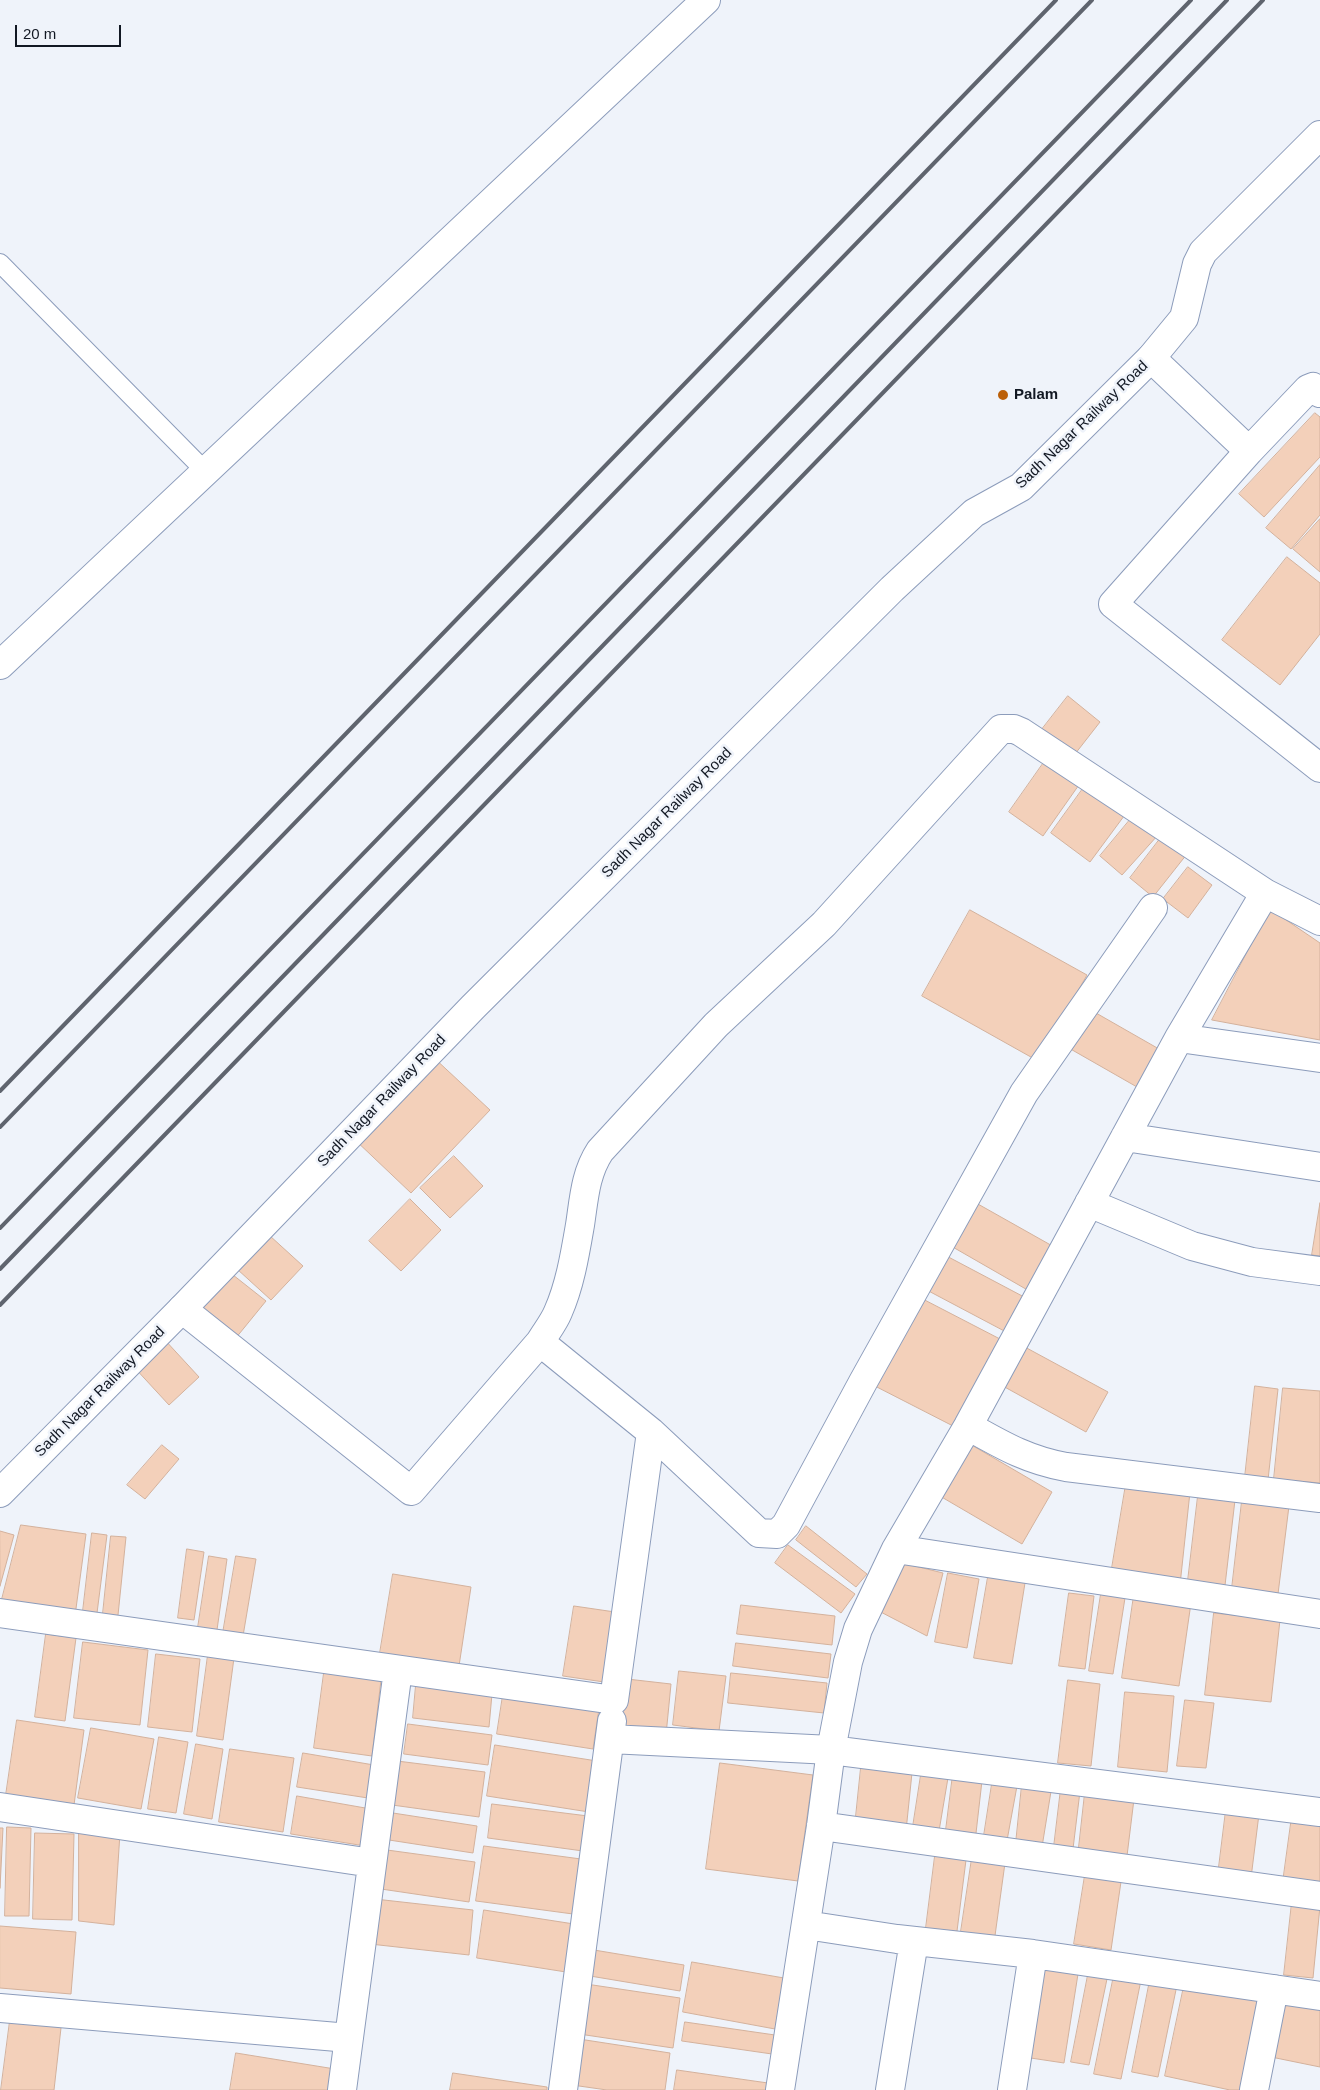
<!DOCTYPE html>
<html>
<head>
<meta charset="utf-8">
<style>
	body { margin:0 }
	#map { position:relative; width:1320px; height:2090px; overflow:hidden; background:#eff3fa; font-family:Arial,sans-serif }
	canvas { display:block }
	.scale { position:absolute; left:15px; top:25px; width:106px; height:22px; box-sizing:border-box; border:2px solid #121823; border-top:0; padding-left:6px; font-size:15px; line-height:18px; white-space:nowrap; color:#121823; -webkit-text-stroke:4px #eff3fa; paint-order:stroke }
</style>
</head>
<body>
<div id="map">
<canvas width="1320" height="2090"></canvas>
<div class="scale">20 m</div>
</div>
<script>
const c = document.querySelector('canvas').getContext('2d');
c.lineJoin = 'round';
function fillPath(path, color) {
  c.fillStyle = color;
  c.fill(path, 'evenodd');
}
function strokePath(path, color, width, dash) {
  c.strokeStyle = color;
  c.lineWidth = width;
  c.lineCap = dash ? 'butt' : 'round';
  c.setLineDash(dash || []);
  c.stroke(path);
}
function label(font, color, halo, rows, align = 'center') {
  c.font = font + ' Arial,sans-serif';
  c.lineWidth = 5;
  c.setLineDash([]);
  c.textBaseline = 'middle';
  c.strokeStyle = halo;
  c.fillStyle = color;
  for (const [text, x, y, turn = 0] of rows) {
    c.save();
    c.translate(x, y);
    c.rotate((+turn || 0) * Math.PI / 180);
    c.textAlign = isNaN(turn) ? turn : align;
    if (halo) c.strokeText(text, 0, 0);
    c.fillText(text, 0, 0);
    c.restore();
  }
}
const building = new Path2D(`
	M1315,413L1320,417V457L1264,517L1239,494Z
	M1320,465V515L1291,549L1266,528Z
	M1320,519V572L1293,549Z
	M1287,557L1320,583V634L1280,685L1222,640Z
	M1068,696L1100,722L1068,763L1036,737Z
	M1047,758L1081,782L1043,836L1009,812Z
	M1087,783L1127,812L1090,862L1051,833Z
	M1134,815L1158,835L1122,875L1100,856Z
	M1163,835L1187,854L1153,897L1130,878Z
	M1188,867L1212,885L1188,918L1163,899Z
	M1270,909L1320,943V1040L1212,1020Z
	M970,910L1087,975L1038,1061L922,996Z
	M1089,1009L1166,1053L1144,1091L1067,1047Z
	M432,1056L490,1110L411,1193L353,1138Z
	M454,1156L483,1186L450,1218L420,1188Z
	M410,1199L441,1230L401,1271L369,1241Z
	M969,1199L1056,1248L1031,1292L944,1242Z
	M1320,1203V1256L1312,1255Z
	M269,1235L303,1266L271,1300L237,1269Z
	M939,1252L1026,1298L1008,1333L921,1287Z
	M228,1271L266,1301L235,1339L197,1309Z
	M915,1295L1000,1339L955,1427L869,1383Z
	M164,1339L199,1377L169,1405L133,1366Z
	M1023,1346L1108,1392L1086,1432L1001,1385Z
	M1255,1386L1278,1389L1268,1480L1245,1477Z
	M1283,1388L1320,1391V1483L1274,1479Z
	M963,1440L1052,1492L1022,1544L933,1492Z
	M162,1445L179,1459L145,1499L127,1485Z
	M1126,1484L1190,1492L1180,1585L1111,1574Z
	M1198,1496L1235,1500L1224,1594L1187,1589Z
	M1242,1501L1289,1506L1277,1602L1231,1597Z
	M21,1525L86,1534L75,1616L0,1607Z
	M806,1526L867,1574L856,1587L796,1540Z
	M0,1531L14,1535L0,1586Z
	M92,1533L107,1535L97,1613L83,1611Z
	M111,1536L126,1537L117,1625L102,1623Z
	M788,1545L855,1594L841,1613L775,1563Z
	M187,1549L204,1552L194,1620L178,1618Z
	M209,1556L227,1559L216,1637L197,1634Z
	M236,1556L256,1559L243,1636L223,1633Z
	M899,1562L943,1573L927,1636L873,1608Z
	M948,1573L979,1579L967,1648L935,1642Z
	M393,1574L471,1587L459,1666L380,1653Z
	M988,1577L1025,1583L1012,1664L974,1658Z
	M1069,1593L1094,1596L1085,1669L1059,1666Z
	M1101,1594L1125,1598L1113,1674L1089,1671Z
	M1134,1595L1191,1603L1179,1686L1122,1678Z
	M741,1605L835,1616L832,1645L737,1634Z
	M574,1606L615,1612L604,1682L563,1676Z
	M1214,1613L1280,1620L1271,1702L1205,1695Z
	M46,1634L76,1638L65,1721L35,1717Z
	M83,1642L148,1650L140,1725L74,1718Z
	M736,1643L831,1654L828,1678L733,1666Z
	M156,1654L200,1659L192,1732L148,1727Z
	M208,1655L234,1658L223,1740L197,1736Z
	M679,1671L726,1676L719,1731L673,1725Z
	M324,1673L381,1680L372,1756L314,1748Z
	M731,1673L827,1683L824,1713L728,1703Z
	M627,1679L671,1684L666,1735L621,1730Z
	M1068,1680L1100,1684L1091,1766L1058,1763Z
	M416,1685L492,1694L489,1727L413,1718Z
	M1125,1692L1174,1696L1167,1772L1118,1767Z
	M503,1695L599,1709L593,1749L497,1734Z
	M1185,1700L1214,1703L1206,1768L1177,1766Z
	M17,1720L84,1730L74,1805L6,1795Z
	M408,1724L492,1735L488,1765L404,1754Z
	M91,1728L154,1739L141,1809L78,1798Z
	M159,1737L188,1742L176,1813L148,1809Z
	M196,1744L223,1749L212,1819L184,1814Z
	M495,1745L597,1761L589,1812L487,1796Z
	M230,1749L294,1758L283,1832L219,1822Z
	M303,1753L374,1765L368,1798L297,1787Z
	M862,1758L913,1763L906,1831L855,1826Z
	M397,1761L485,1772L479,1817L392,1805Z
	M923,1762L950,1766L938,1837L912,1833Z
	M720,1763L813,1775L798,1881L706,1869Z
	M954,1766L983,1772L975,1842L945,1838Z
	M994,1771L1019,1775L1006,1846L983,1842Z
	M1023,1775L1053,1779L1042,1847L1016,1843Z
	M1062,1780L1081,1783L1072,1857L1053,1855Z
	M1086,1784L1135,1791L1126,1864L1078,1856Z
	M297,1796L371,1809L365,1846L291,1834Z
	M1227,1802L1260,1806L1251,1878L1218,1875Z
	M492,1804L588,1816L583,1851L488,1838Z
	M393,1813L477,1826L473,1853L389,1840Z
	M1292,1816L1320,1820V1889L1283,1882Z
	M7,1827L31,1828L29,1916H5Z
	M0,1828H3L0,1888Z
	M79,1832L120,1833L114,1925L79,1921Z
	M35,1833L74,1834L72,1920L33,1919Z
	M484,1846L581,1859L573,1914L476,1901Z
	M387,1850L475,1862L469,1902L381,1889Z
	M935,1856L966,1860L956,1939L925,1936Z
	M972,1858L1005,1863L994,1943L960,1938Z
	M1086,1869L1122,1875L1111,1950L1074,1944Z
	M375,1899L473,1910L469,1955L370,1944Z
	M1292,1902L1320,1906L1313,1978L1284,1975Z
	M484,1910L574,1924L566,1972L477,1958Z
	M0,1926L76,1932L71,1994L0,1988Z
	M588,1949L684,1965L680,1991L584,1975Z
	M692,1962L784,1978L775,2029L683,2012Z
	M1037,1967L1078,1974L1064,2063L1024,2057Z
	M1088,1975L1107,1979L1089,2065L1071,2062Z
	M1114,1975L1141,1980L1121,2079L1094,2074Z
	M1150,1980L1177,1985L1158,2077L1132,2072Z
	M586,1984L680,1998L673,2048L579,2034Z
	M1184,1986L1266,2002L1248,2090H1230L1165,2076Z
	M1282,1998L1320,2005V2067L1271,2057Z
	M11,2013L62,2019L54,2090H1Z
	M685,2022L775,2035L772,2054L682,2041Z
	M579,2039L670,2053L665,2090H607L572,2085Z
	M236,2053L335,2069L332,2090H230Z
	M677,2070L768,2083L767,2090H674Z
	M453,2073L547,2087V2090H450Z`);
const lane = new Path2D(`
	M0,263L205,471`);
const street = new Path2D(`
	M1151,358L1249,451L1308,389L1313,387L1320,393
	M1249,451L1113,604L1320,768
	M0,665L706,0
	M1179,1038L1320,1058
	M1125,1137L1320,1167
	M1089,1203L1192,1246L1252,1262L1320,1271
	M182,1309L411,1491L540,1342L651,1432L759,1533L777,1534L786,1525L863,1382L1024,1093L1153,908
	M540,1342C546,1332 554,1322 558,1312C570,1285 575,1254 580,1225C584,1199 585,1174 600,1151L716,1025L824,924L1001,729H1014L1021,732L1265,893L1320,921
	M968,1426C1002,1445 1027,1460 1066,1467L1320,1498
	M896,1549L1320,1614
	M0,1613L614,1700L651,1432
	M610,1739L831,1750L1320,1812
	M0,1807L372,1863
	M821,1826L1320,1896
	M806,1925L897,1939L1033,1954L1320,1996
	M0,2008L349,2038
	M342,2090L398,1670
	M563,2090L612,1721
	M780,2090L821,1826L831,1750L848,1662L858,1629L896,1549L968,1426L1179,1038L1265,893
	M890,2090L914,1941
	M1012,2090L1033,1954
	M1254,2090L1274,1989`);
const secondary = new Path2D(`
	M0,1493L182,1309L473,1007L892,589L974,513L1021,487L1151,358L1184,318L1197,264L1203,252L1320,135`);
const rail = new Path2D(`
	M0,1091L1056,0
	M0,1127L1092,0
	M0,1228L1191,0
	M0,1269L1227,0
	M0,1305L1263,0`);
const markers = [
	[1003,395,6,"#bb5f08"]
];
const poiNames = [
	["Palam",1014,395]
];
const streetNames = [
	["Sadh Nagar Railway Road",1082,425,-44],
	["Sadh Nagar Railway Road",667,813,-45],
	["Sadh Nagar Railway Road",382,1101,-46],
	["Sadh Nagar Railway Road",100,1392,-45]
];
fillPath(building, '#f3d0ba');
strokePath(building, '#d3b19c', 1);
strokePath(lane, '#8c9cbb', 20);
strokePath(street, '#8c9cbb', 30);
strokePath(secondary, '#8c9cbb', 30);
strokePath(lane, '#fff', 18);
strokePath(street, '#fff', 28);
strokePath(secondary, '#fff', 28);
strokePath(rail, '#5f646e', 4);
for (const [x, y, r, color] of markers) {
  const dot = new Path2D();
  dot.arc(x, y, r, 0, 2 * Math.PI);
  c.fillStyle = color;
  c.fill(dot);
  strokePath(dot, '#eff3fa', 2);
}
label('bold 15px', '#121823', '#eff3fa', poiNames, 'left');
label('15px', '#121823', '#eff3fa', streetNames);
</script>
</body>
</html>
